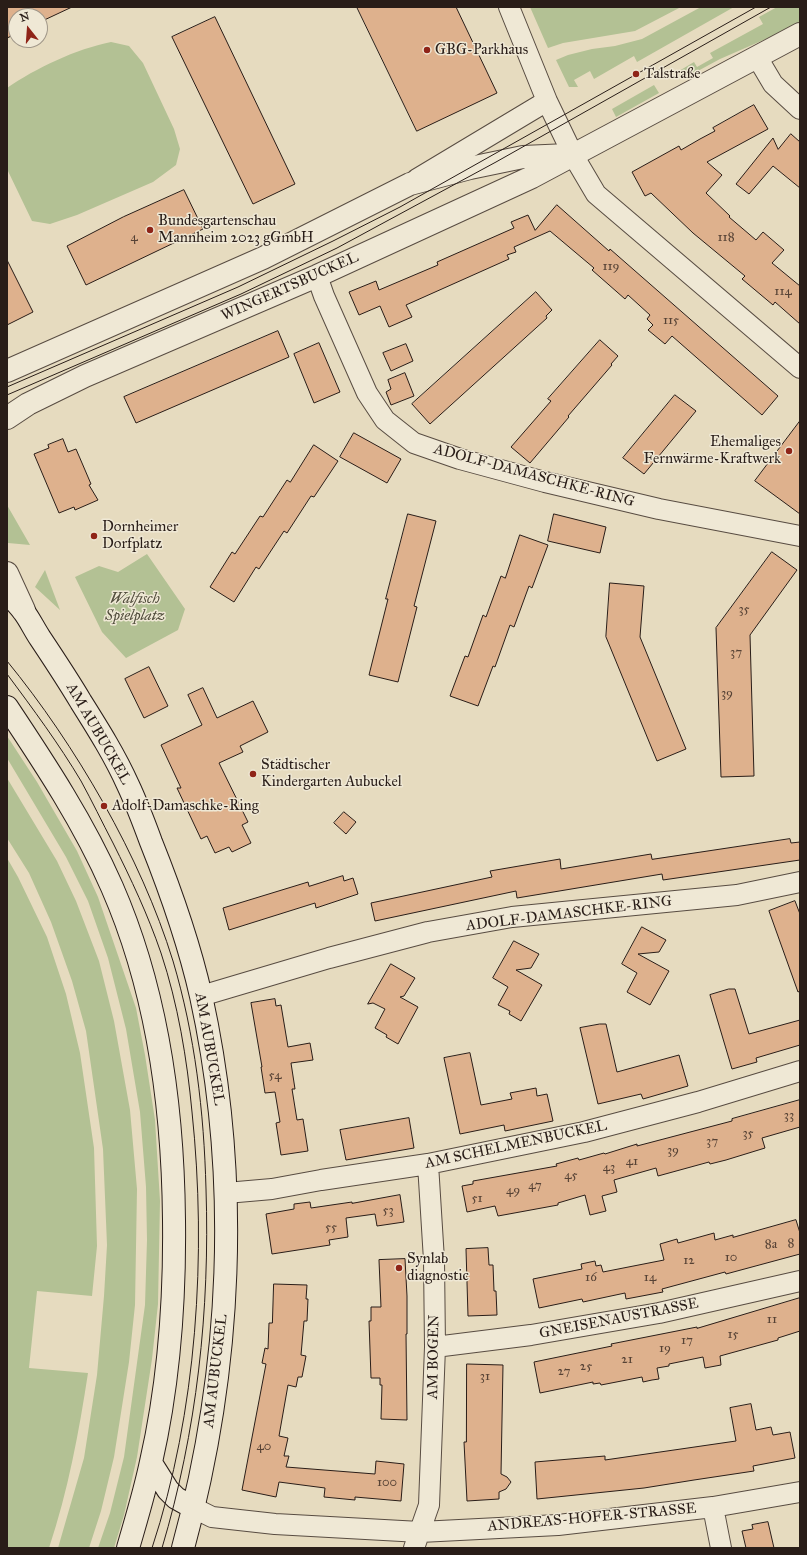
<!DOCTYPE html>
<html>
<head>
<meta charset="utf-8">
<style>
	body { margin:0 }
	#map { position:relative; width:807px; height:1555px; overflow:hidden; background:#e6dbbf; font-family:"IM FELL Great Primer",serif }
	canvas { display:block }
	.frame { position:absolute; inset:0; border:8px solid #291d18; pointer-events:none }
	.north { position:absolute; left:8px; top:8px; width:40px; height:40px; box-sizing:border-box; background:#efe8d5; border:1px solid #a09789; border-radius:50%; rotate:343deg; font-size:11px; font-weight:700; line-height:16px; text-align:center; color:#291d18 }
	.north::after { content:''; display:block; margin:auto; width:14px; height:18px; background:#8f2418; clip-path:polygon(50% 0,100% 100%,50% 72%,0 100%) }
</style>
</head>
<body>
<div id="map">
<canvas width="807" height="1555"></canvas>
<div class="frame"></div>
<div class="north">N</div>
</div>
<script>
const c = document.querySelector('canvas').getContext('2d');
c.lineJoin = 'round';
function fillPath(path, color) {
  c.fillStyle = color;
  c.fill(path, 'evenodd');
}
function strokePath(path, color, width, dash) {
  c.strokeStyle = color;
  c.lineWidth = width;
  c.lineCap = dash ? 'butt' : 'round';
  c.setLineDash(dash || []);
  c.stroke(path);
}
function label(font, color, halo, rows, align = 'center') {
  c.font = font + ' "IM FELL Great Primer",serif';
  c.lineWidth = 3;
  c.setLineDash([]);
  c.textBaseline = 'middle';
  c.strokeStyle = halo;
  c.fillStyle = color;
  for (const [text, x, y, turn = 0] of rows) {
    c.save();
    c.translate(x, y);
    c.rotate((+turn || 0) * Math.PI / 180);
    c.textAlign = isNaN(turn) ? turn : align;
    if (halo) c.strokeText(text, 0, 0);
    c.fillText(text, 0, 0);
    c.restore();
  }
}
const green = new Path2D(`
	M530,7H681L635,31L563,43L548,48Z
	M701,7H734L637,62L634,56L594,79L590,71L574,80L578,87H569L556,60L568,55L592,49L615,46L642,39Z
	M777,7H800V24L720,59L683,79L679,71L694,62L697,67L713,58L710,53L763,24L759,17Z
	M111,42L129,46L143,63L174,129L180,149L176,165L153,182L77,215L50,224L32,221L7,169V88C36,68 76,49 111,42Z
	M654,85L659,93L616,117L612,109Z
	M7,505L30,545L8,543Z
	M147,554L185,609L178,630L126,658L102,632L75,577L99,566L118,572Z
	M45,570L60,610L35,587Z
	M7,736L37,782L77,851L98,897L136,1008L145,1055L155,1120L160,1201L158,1304L152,1359L137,1457L124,1515L114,1548H98L110,1513L124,1457L145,1305L147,1240L146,1187L140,1112L126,1029L108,958L88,901L66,857L7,758Z
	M7,778L57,861L76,901L99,961L114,1021L130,1110L137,1189L135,1305L129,1362L114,1457L101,1511L89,1548H58L84,1458L97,1375L104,1296L107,1245L103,1149L86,1031L72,981L51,922L29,873L7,838Z
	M7,858L18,877L47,937L66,994L80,1053L94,1148L97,1246L92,1296L37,1291L29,1368L88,1373C79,1432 68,1491 49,1548H7Z`);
const building = new Path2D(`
	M7,7H72L40,22V16H16V34L7,38Z
	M357,7H456L497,93L417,131Z
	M215,17L295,184L253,204L172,37Z
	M754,105L768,129L707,162L722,175L706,193L730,216L729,217L756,240L763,232L784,250L772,263L800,286V324L775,302L773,305L742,279L745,276L693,233L651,193L645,196L632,172L679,146L681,150L700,139L715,131L713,128Z
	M791,134L800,142V188L773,166L749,194L736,184L773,138L778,149Z
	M184,190L203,229L86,285L67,246L123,217Z
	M557,205L609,251L610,249L778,396L762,415L672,336L665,344L648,330L653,325L647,319L650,315L628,295L625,299L592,270L594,268L550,231L514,247L516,252L507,255L509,259L406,305L412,317L389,327L380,306L359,315L349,292L376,281L379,290L438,265L437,262L514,228L511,222L528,215L535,230Z
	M7,260L33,312L7,325Z
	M536,292L552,310L546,316L547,318L430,424L412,404Z
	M278,331L289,357L136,423L124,397Z
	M600,340L618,356L611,364L612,365L568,416L569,417L530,463L511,447L551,401L548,399Z
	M319,343L340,392L314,403L294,354Z
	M406,344L413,361L391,371L383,353Z
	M405,373L414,396L391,405L386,392L391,389L388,380Z
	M675,395L696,411L644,474L623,458Z
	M800,421V514L755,481Z
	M354,433L401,459L387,483L340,457Z
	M63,439L68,452L76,449L91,484L89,485L98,500L75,510L74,507L59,513L34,454L49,448L48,445Z
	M314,445L338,461L314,497L311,496L287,533L284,531L259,569L256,567L234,602L210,587L232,552L235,554L260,516L263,517L287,480L290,482Z
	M408,514L436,521L414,606L417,607L398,682L369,675L388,599H386Z
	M554,514L606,527L600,553L548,541Z
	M520,535L548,545L532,588L529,586L514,627L510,625L495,667L493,666L478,706L450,696L465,656L468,657L483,615L486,617L501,576L505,578Z
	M772,552L797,570L750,635L754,776L721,777L716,628Z
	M610,583L644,586L640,637L686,749L657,761L606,637Z
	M149,667L168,706L144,718L125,679Z
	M203,688L217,718L253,701L268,732L240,746L243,752L219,763L248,822L242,825L251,843L232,852L229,847L215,853L207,836L201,839L177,788H181L161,745L202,725L188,695Z
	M344,812L356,822L346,834L334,823Z
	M790,839L791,843L800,842V860L663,880L662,874L517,898L516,891L375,921L371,903L492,877L490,871L560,859L561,869L651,854L652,859Z
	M343,876L344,881L353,878L358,894L316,908L315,903L229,930L223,908L308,882L309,886Z
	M795,901L800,914V991L798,992L769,911Z
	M642,927L666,940L659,952L638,954L669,971L650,1005L627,992L637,973L622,964Z
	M514,941L539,954L531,968L516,970L542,985L521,1021L509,1014L510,1011L498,1005L508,987L493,978Z
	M391,964L415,978L404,996L400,997L418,1007L398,1044L386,1037L387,1035L375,1028L385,1009L373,1003L368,1004Z
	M729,989H735L749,1034L800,1020V1045L756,1058L757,1062L732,1069L710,995Z
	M275,999L276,1006L281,1005L288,1047L310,1043L313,1060L291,1063L295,1089H292L297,1120L303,1119L308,1151L281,1155L276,1123L280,1122L275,1092L265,1093L261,1067H262L251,1003Z
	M600,1024H606L617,1072L679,1055L688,1086L643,1099L641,1094L598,1104L580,1028Z
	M470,1053L481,1105L512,1099L510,1093L536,1088L537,1096L547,1094L553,1121L505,1131L504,1125L460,1134L444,1058Z
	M800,1100V1127L762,1138L765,1148L726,1160L710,1164L709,1162L658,1176L656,1168L614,1180L617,1192L602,1196L606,1211L590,1215L585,1195L558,1203V1205L498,1216L495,1206L467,1212L462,1186L473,1184V1181L557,1166L556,1164L578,1158L579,1160L604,1153L605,1154L637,1144V1146L732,1121V1119Z
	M409,1118L414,1148L346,1160L340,1130Z
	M400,1195L404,1222L377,1226L375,1214L346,1218L348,1237L329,1240L330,1245L272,1254L266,1214L294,1209V1204L310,1202L311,1208L352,1202V1203Z
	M796,1220L800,1233V1254L726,1274L725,1272L662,1289L663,1292L626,1299L625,1293L583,1302L582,1299L539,1308L533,1279L582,1269L581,1264L595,1261L596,1266L601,1265L603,1272L664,1260L660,1244L677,1239L678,1243L714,1233L715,1240L733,1235V1237Z
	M488,1248L489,1265H493L494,1291H496L497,1315L468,1316L466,1249Z
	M405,1259L407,1296V1334H406L407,1420L381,1419L382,1385H380V1378H371L369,1321H371V1307H381L379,1260Z
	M274,1284L307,1285L306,1299H308L307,1321H304L301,1355L306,1356L302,1377H298L296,1387L288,1385L279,1436L288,1438L284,1456H289L286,1467L375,1474L376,1461L404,1464L401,1501L355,1497V1500L324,1497L325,1488L279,1482L276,1497L242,1490L266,1364L262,1363L265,1348L268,1349L269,1323H272Z
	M800,1298V1331L778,1338V1340L720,1356L721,1365L705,1368L703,1357L669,1364V1366L657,1368L659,1379L652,1380L643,1382L642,1377L601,1385L600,1383L593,1384V1382L540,1393L534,1362L612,1346L611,1344L697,1327V1328Z
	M467,1364L503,1365L501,1474L507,1477L511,1482L506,1489L499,1492V1499L467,1501L464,1442H466Z
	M751,1404L756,1430L771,1427L773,1435L790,1432L795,1458L753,1466L754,1471L694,1480L644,1488L537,1499L535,1462L605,1456V1460L736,1441L730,1408Z
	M768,1522L774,1548H746L742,1531L753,1529L752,1525Z`);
const minor = new Path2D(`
	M509,7L547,101L573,155L596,194L800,368
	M757,57L773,84L800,109
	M417,179L547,101
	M317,276L324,296L367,393L385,420L414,443L460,459L545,482L659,509L800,536
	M201,996L329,958L428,932L512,917L737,895L800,882
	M226,1193L272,1189L321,1180L428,1164L584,1132L698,1102L800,1071
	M435,1347L531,1335L659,1313L800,1281
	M713,1507L721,1548
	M194,1508L212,1517L275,1524L420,1532L558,1525L713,1507L800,1492
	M414,1548L429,1505L435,1347L434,1260L428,1164`);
const tertiary = new Path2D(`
	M7,371L263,258L410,184L470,168L523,157L568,155
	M7,418L28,404L85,376L317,276L532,177L800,34
	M7,573L24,610`);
const secondary = new Path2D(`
	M7,593C13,599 19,605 24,612C30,620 34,629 40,638C54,659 68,680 81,702C98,729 115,756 128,785C137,804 144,823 151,842C171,892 189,943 201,996C241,1178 232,1369 183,1548
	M7,707C45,764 84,823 112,887C158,992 173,1107 174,1220C175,1301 169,1383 151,1462C145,1491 136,1520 128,1548
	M151,1463L168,1490L176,1498L194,1508`);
const tram = new Path2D(`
	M7,387L238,287L333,241L400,207L756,7
	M7,395L241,294L337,248L496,162L771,7
	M7,661C75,744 141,857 173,961C195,1035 204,1112 206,1189C210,1310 197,1431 162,1548
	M7,674C33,709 59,744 81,781C92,801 102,822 113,843C131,879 148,915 161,953C178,1004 187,1059 192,1112C207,1254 197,1412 152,1548`);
const markers = [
	[427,50,4,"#8f2418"],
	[636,74,4,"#8f2418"],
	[150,230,4,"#8f2418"],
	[789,451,4,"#8f2418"],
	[94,536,4,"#8f2418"],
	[253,774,4,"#8f2418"],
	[104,806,4,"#8f2418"],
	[399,1268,4,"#8f2418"]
];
const numberNames = [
	["4",134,238],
	["118",726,238],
	["119",611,267],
	["114",783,292],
	["115",671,321],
	["35",744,610],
	["37",736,653],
	["39",727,694],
	["54",275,1076],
	["33",789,1116],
	["35",748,1134],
	["37",712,1142],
	["39",673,1151],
	["41",632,1162],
	["43",609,1168],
	["45",571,1176],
	["47",535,1186],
	["49",513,1191],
	["51",477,1199],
	["53",388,1211],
	["55",331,1228],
	["8",791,1244],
	["8a",771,1245],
	["10",731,1258],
	["12",689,1261],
	["16",591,1278],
	["14",650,1278],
	["11",772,1320],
	["15",733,1335],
	["17",687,1341],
	["19",665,1349],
	["21",627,1360],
	["25",586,1367],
	["27",564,1372],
	["31",485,1377],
	["40",264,1447],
	["100",387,1483]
];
const poiNames = [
	["GBG-Parkhaus",435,50],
	["Talstraße",644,74],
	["Bundesgartenschau",158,221],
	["Mannheim 2023 gGmbH",158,238],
	["Ehemaliges",781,442,"right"],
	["Fernwärme-Kraftwerk",781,459,"right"],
	["Dornheimer",102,527],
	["Dorfplatz",102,544],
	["Städtischer",261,765],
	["Kindergarten Aubuckel",261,782],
	["Adolf-Damaschke-Ring",112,806],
	["Synlab",407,1259],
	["diagnostic",407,1276]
];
const streetNames = [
	["WINGERTSBUCKEL",290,287,-24],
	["ADOLF-DAMASCHKE-RING",534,476,15],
	["AM AUBUCKEL",98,734,60],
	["ADOLF-DAMASCHKE-RING",569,914,-7],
	["AM AUBUCKEL",209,1049,80],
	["AM SCHELMENBUCKEL",516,1145,-12],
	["GNEISENAUSTRASSE",619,1319,-11],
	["AM BOGEN",434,1357,-89],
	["AM AUBUCKEL",216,1371,-83],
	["ANDREAS-HOFER-STRASSE",592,1518,-5]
];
const parkNames = [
	["Walfisch",135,599],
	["Spielplatz",135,616]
];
fillPath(green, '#b3c194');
fillPath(building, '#deb18d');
strokePath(building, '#291d18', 1);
strokePath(minor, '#584c42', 22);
strokePath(tertiary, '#584c42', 24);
strokePath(secondary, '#291d18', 24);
strokePath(minor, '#efe8d5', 20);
strokePath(tertiary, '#efe8d5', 22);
strokePath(secondary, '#efe8d5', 22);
strokePath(tram, '#291d18', 1);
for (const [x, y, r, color] of markers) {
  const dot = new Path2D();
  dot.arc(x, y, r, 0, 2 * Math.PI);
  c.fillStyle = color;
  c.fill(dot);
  strokePath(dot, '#efe8d5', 1.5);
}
label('13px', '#564235', null, numberNames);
label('15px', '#291d18', '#efe8d5', poiNames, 'left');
label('15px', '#291d18', '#efe8d5', streetNames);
label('italic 15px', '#524e3d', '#efe8d5', parkNames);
</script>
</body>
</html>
